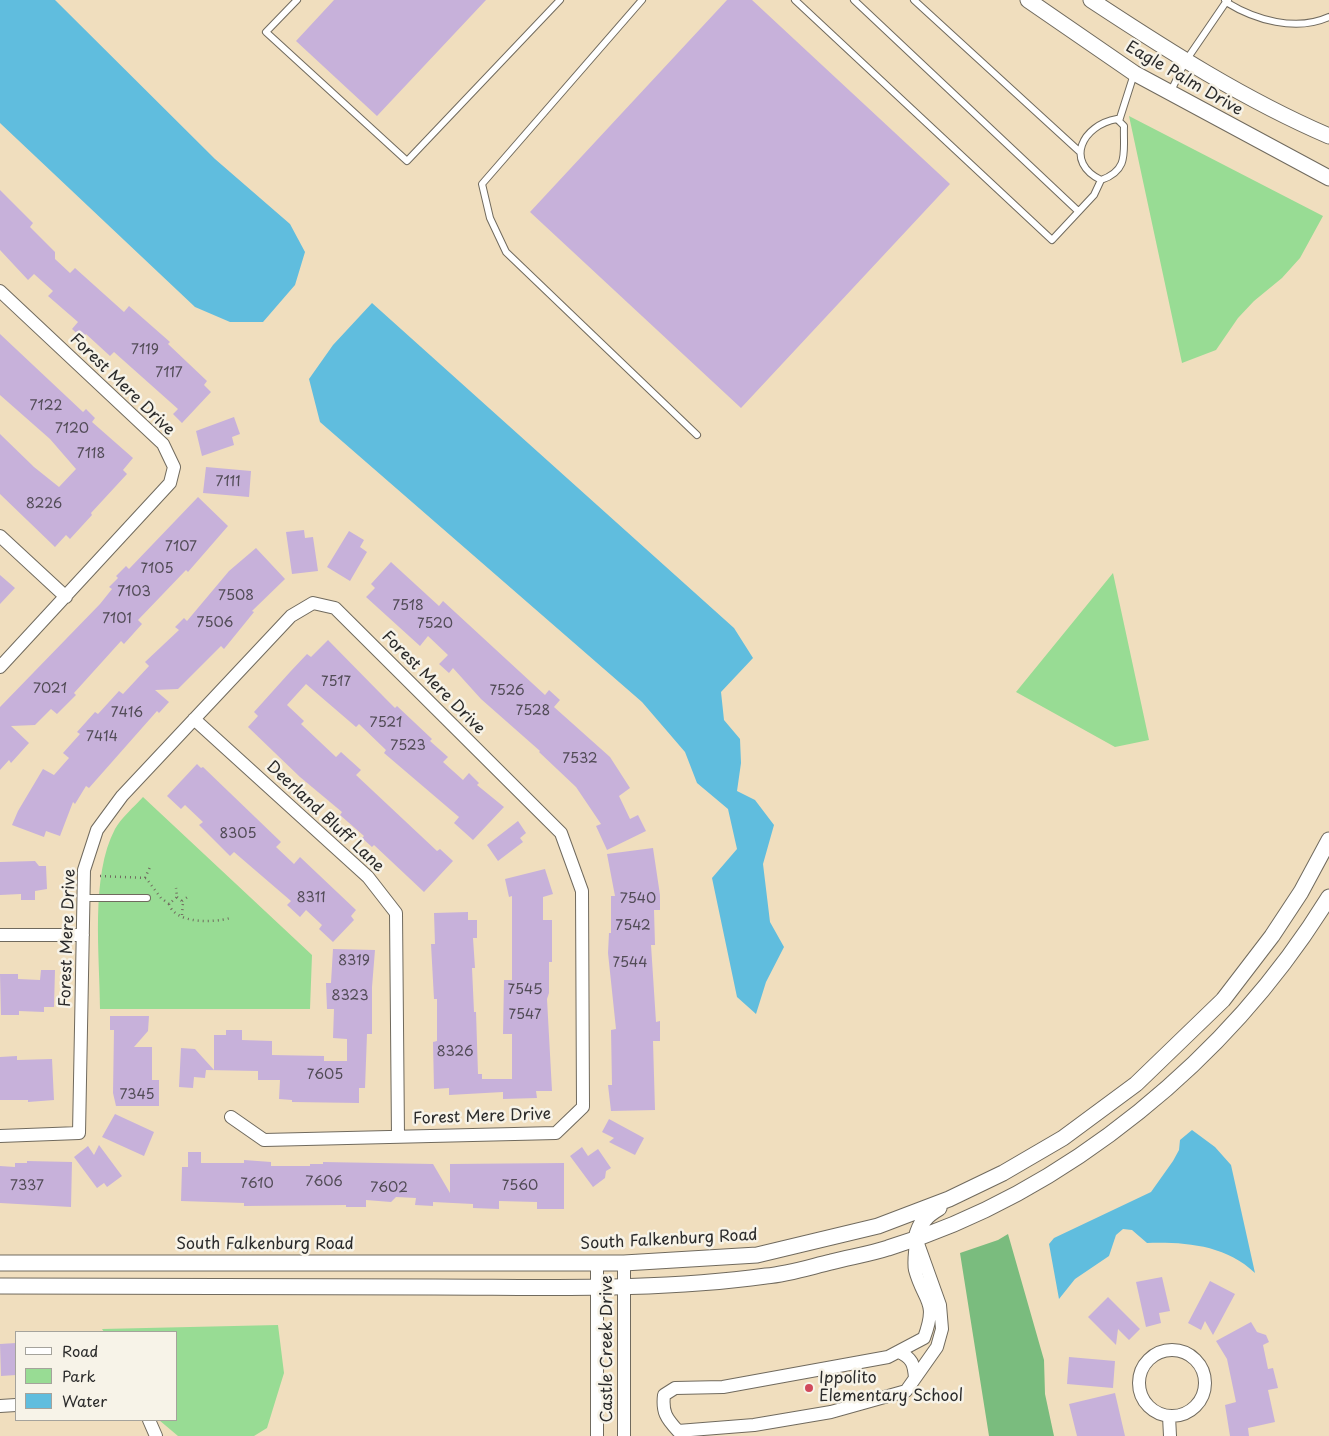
<!DOCTYPE html>
<html>
<head>
<meta charset="utf-8">
<style>
	body { margin:0 }
	#map { position:relative; width:1329px; height:1436px; overflow:hidden; background:#f0debe; font-family:"Playpen Sans",sans-serif }
	canvas { display:block }
	.legend { position:absolute; left:15px; top:1331px; width:162px; height:90px; box-sizing:border-box; background:#f7f3e8; border:1px solid #a5a39c; margin:0; padding:6px 9px; list-style:none; font-size:15px; color:#2b2b2b }
	.legend li { display:flex; align-items:center; gap:10px; height:25px }
	.legend b { width:25px; border:1px solid #a5a39c }
</style>
</head>
<body>
<div id="map">
<canvas width="1329" height="1436"></canvas>
<ul class="legend">
<li><b style="height:6px;background:#fff"></b>Road</li>
<li><b style="height:14px;background:#98dc94"></b>Park</li>
<li><b style="height:14px;background:#60bdde"></b>Water</li>
</ul>
</div>
<script>
const c = document.querySelector('canvas').getContext('2d');
c.lineJoin = 'round';
function fillPath(path, color) {
  c.fillStyle = color;
  c.fill(path, 'evenodd');
}
function strokePath(path, color, width, dash) {
  c.strokeStyle = color;
  c.lineWidth = width;
  c.lineCap = dash ? 'butt' : 'round';
  c.setLineDash(dash || []);
  c.stroke(path);
}
function label(font, color, halo, rows, align = 'center') {
  c.font = font + ' "Playpen Sans",sans-serif';
  c.lineWidth = 5;
  c.setLineDash([]);
  c.textBaseline = 'middle';
  c.strokeStyle = halo;
  c.fillStyle = color;
  for (const [text, x, y, turn = 0] of rows) {
    c.save();
    c.translate(x, y);
    c.rotate((+turn || 0) * Math.PI / 180);
    c.textAlign = isNaN(turn) ? turn : align;
    if (halo) c.strokeText(text, 0, 0);
    c.fillText(text, 0, 0);
    c.restore();
  }
}
const green = new Path2D(`
	M1129,116L1323,216L1300,258L1282,278L1254,301L1238,318L1216,350L1182,363Z
	M1113,573L1149,740L1115,747L1016,692Z
	M143,797L312,955L310,1009H100C100,956 90,876 115,829C121,818 134,807 143,797Z
	M278,1325L284,1373L267,1428L254,1436H178L159,1420H176V1332H104L102,1329Z`);
const forest = new Path2D(`
	M1008,1234L1044,1360L1045,1394L1054,1436H989L960,1253L998,1240Z`);
const water = new Path2D(`
	M0,0H55L215,159L290,224L305,252L295,285L263,322H230L195,307L0,123Z
	M372,303L734,628L753,658L721,692L724,720L740,739L741,763L737,791L755,800L774,825L763,864L770,922L784,947L766,982L756,1014L737,997L712,878L737,849L728,809L697,783L685,752L642,702L320,422L309,379L333,345Z
	M1192,1130L1215,1147L1231,1165L1255,1273C1225,1245 1186,1242 1147,1243L1132,1230L1123,1229L1116,1235L1109,1256L1075,1279L1059,1299L1049,1244L1054,1238L1151,1192L1173,1161L1179,1150L1180,1140Z`);
const building = new Path2D(`
	M334,0H486L377,116L296,41Z
	M727,0H752L950,184L741,408L530,212Z
	M0,190L33,223L30,227L55,252V259L70,273L75,268L124,312L129,306L170,342L168,344L207,381L204,385L211,392L182,423L173,414L178,409L114,352L110,356L86,334L82,338L72,329L78,322L48,296L53,291L34,274L28,280L0,250Z
	M0,334L83,412L86,409L95,418L92,422L133,458L123,470L127,474L91,513L92,515L70,539L66,535L55,547L0,494V434L34,467L59,487L76,469L50,439L0,395Z
	M234,417L240,434L232,437L234,445L202,456L196,431Z
	M206,467L251,471L249,497L203,493Z
	M198,497L228,526L188,572L186,570L138,620L142,624L124,644L121,641L74,693L76,695L57,714L51,709L35,725L11,726L29,743L11,763L9,760L0,770V707L100,604L112,589L109,587L118,578L116,576L126,566L129,569Z
	M304,530L305,538L313,537L318,571L292,574L286,532Z
	M349,531L364,540L360,547L367,552L350,581L327,567Z
	M256,548L285,579L252,611L254,612L224,649L221,646L178,689L155,690L169,702L159,713L157,711L89,788L86,786L75,804L73,802L60,836L46,831L44,837L12,825L18,811L43,769L54,775L69,758L63,753L80,734L77,732L95,712L98,714L119,691L123,694L149,666L145,662L179,630L175,627L184,618L187,621L229,571Z
	M391,562L439,606L443,601L545,695L549,690L560,700L554,707L610,757L630,788L619,796L630,819L638,815L646,831L607,850L596,826L601,824L576,787L539,752L540,751L481,699L453,668L449,673L439,664L448,655L428,636L420,646L366,597L375,588L371,584Z
	M0,575L15,588L0,604Z
	M328,640L383,696L395,708L397,706L432,739L430,741L448,757L443,762L463,780L469,773L479,783L477,785L504,807L473,840L454,823L459,817L384,753L386,750L359,724L356,727L306,684L287,705L304,721L301,724L336,757L341,752L361,770L356,775L437,851L440,849L453,861L424,892L374,845L372,847L362,838L364,836L340,815L342,812L300,777L248,727L258,716L254,712L290,672L307,654L311,657Z
	M197,764L201,768L203,767L281,842L276,847L294,864L300,857L356,910L351,916L354,920L333,942L319,929L322,925L306,910L300,917L287,905L291,901L234,852L230,856L199,825L203,822L185,805L181,809L167,796Z
	M518,821L526,833L520,838L523,842L498,861L487,845Z
	M653,848L660,895V910H654L655,945H651L656,1022L660,1021V1041H653L655,1110L611,1111L608,1085H612L611,1030L616,1029L608,953L609,933H611V896H615L607,854Z
	M35,861L39,866H46L47,889L35,891V900H21V894L0,895V862Z
	M545,869L553,894L543,897V920H552V962H549V993L547,999L552,1091H536L537,1098L503,1099V1092L449,1095V1088L434,1089L433,1042L437,1041V999H434L431,944H435L434,913L468,912V920H477V938H473L475,968H472L474,1012H476L478,1074H482V1079H512V1034H503L504,980H512V896L509,897L505,879Z
	M333,949L375,950L372,987V1034H367L365,1088H359V1103L292,1102V1100L279,1099L280,1080H258V1071L206,1070L205,1078L194,1077L193,1088L179,1087L181,1048L195,1049L214,1070V1035H226V1030H242V1040L272,1041V1055L324,1056V1061H347V1039L333,1038L334,1009H327L326,983H331Z
	M41,970H55L54,1007H44V1012L19,1011V1015H1L0,974H18V979L40,980Z
	M110,1016H149L148,1031L134,1047H152V1080H159V1106H116L113,1093L114,1030H110Z
	M17,1056V1060L52,1059L54,1100L28,1102V1100H0V1057Z
	M115,1114L154,1132L144,1156L102,1137Z
	M609,1119L644,1138L635,1155L609,1142L614,1138L602,1132Z
	M99,1145L122,1176L107,1187L104,1183L97,1188L74,1157L88,1146L94,1155Z
	M582,1147L588,1156L598,1149L611,1168L606,1171L605,1178L593,1187L570,1156Z
	M188,1152H201V1163H244V1160L271,1162V1166H310V1164H323V1162L433,1164L450,1193V1164L564,1163V1209H537V1202L499,1201V1209L473,1208V1204L433,1202V1206L415,1205L416,1198L396,1197L391,1202L366,1200V1207H346V1205L244,1206V1203L181,1201L182,1167H188Z
	M27,1161L72,1162L71,1207L0,1203V1166L15,1167V1163H27Z
	M1162,1277L1170,1311L1159,1313L1161,1323L1146,1327L1136,1282Z
	M1210,1281L1235,1294L1213,1335L1205,1321L1201,1330L1188,1323Z
	M1108,1297L1140,1329L1129,1340L1118,1329L1116,1345L1088,1317Z
	M1251,1322L1257,1332L1266,1335L1269,1342L1263,1345L1268,1369L1273,1368L1278,1388L1268,1390L1275,1422L1248,1428L1249,1436H1230L1225,1405L1236,1402L1227,1359L1216,1341Z
	M16,1343V1375L1,1376L0,1344Z
	M1069,1357L1115,1361L1113,1388L1067,1384Z
	M1115,1393L1125,1436H1077L1069,1404Z`);
const path = new Path2D(`
	M100,876L146,878L161,898L169,904L177,897L176,888
	M145,878L150,867
	M177,897L183,902L182,915
	M182,901L189,896
	M169,904C175,924 214,923 230,918`);
const service = new Path2D(`
	M297,0L266,32L407,161L560,0
	M642,0L482,184L490,218L506,252L697,435
	M795,0L1052,240L1094,195L1101,180C1130,170 1123,151 1124,126L1117,119C1082,125 1064,162 1101,180
	M854,0L1078,211
	M914,0L1080,152
	M1228,0L1226,2C1255,20 1296,32 1329,17
	M1170,93L1185,62L1226,2L1225,0
	M1119,121L1134,74
	M84,898H147`);
const minor = new Path2D(`
	M0,291L163,444L174,467L170,483L0,667
	M0,536L66,597
	M194,719L368,877L396,913L398,1137
	M0,935H83
	M0,1136L79,1133L84,870L97,830L122,796L291,616L313,603L335,608L561,833L582,891L583,1107L556,1133L264,1140L231,1117
	M916,1238L940,1305L942,1329L937,1347L906,1391L831,1412L754,1425L678,1431C666,1418 662,1412 664,1395L675,1388L723,1387L888,1357L924,1338C938,1300 924,1303 915,1270C913,1261 916,1248 916,1238Z
	M597,1263V1436
	M1139 1383a33 33 0 1 1 66 0a33 33 0 1 1-66 0Z
	M899,1352C912,1358 914,1364 915,1378
	M0,1406L16,1405
	M1169,1416L1170,1436
	M149,1420L156,1436
	M624,1436V1263`);
const tertiary = new Path2D(`
	M1028,0L1134,73L1329,178
	M1091,0C1167,50 1245,100 1329,136
	M916,1238C920,1223 925,1216 939,1208
	M0,1263H624L757,1255L878,1226L949,1199L1003,1173L1063,1138L1136,1084L1223,1000L1272,936L1301,892L1329,840
	M0,1286C145,1286 290,1286 435,1287C545,1287 657,1291 766,1276C788,1274 810,1267 831,1262C850,1257 870,1254 888,1248C1068,1193 1231,1056 1329,897`);
const markers = [
	[809,1388,5,"#d1495b"]
];
const numberNames = [
	["7119",145,350],
	["7117",169,373],
	["7122",46,406],
	["7120",72,429],
	["7118",91,454],
	["7111",228,482],
	["8226",44,504],
	["7107",181,547],
	["7105",157,569],
	["7103",134,592],
	["7508",236,596],
	["7518",408,606],
	["7101",117,619],
	["7506",215,623],
	["7520",435,624],
	["7517",336,682],
	["7021",50,689],
	["7526",507,691],
	["7528",533,711],
	["7416",127,713],
	["7521",386,723],
	["7414",102,737],
	["7523",408,746],
	["7532",580,759],
	["8305",238,834],
	["8311",311,898],
	["7540",638,899],
	["7542",633,926],
	["8319",354,961],
	["7544",630,963],
	["7545",525,990],
	["8323",350,996],
	["7547",525,1015],
	["8326",455,1052],
	["7605",325,1075],
	["7345",137,1095],
	["7606",324,1182],
	["7610",257,1184],
	["7337",27,1186],
	["7560",520,1186],
	["7602",389,1188]
];
const streetNames = [
	["Eagle Palm Drive",1184,79,30],
	["Forest Mere Drive",122,385,44],
	["Forest Mere Drive",433,683,45],
	["Deerland Bluff Lane",325,817,43],
	["Forest Mere Drive",68,938,-88],
	["Forest Mere Drive",482,1117,-2],
	["South Falkenburg Road",669,1240,-3],
	["South Falkenburg Road",265,1245],
	["Castle Creek Drive",608,1349,-90]
];
const poiNames = [
	["Ippolito",819,1379],
	["Elementary School",819,1397]
];
fillPath(green, '#98dc94');
fillPath(forest, '#7abc7e');
fillPath(water, '#60bdde');
fillPath(building, '#c7b1da');
strokePath(service, '#706a5e', 8);
strokePath(minor, '#706a5e', 14);
strokePath(tertiary, '#706a5e', 17);
strokePath(path, '#706a5e', 2.5, [1, 4]);
strokePath(service, '#fff', 6);
strokePath(minor, '#fff', 12);
strokePath(tertiary, '#fff', 15);
for (const [x, y, r, color] of markers) {
  const dot = new Path2D();
  dot.arc(x, y, r, 0, 2 * Math.PI);
  c.fillStyle = color;
  c.fill(dot);
  strokePath(dot, '#f7f3e8', 2);
}
label('14px', '#524c57', null, numberNames);
label('16px', '#2b2b2b', '#f7f3e8', streetNames);
label('16px', '#2b2b2b', '#f7f3e8', poiNames, 'left');
</script>
</body>
</html>
